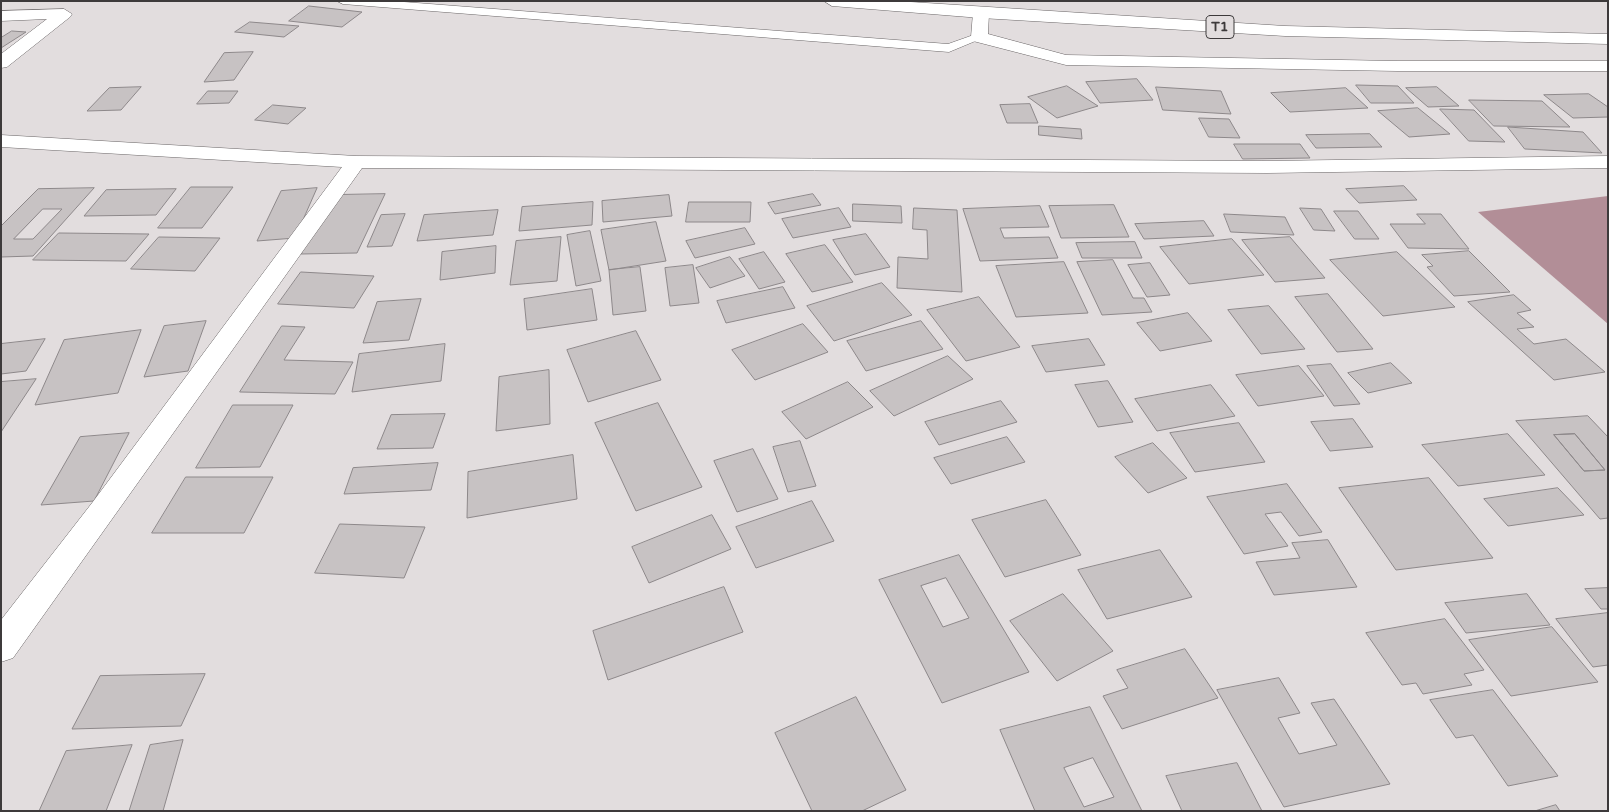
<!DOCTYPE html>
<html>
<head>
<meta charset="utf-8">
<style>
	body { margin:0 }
	#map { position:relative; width:1609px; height:812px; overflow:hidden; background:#e2ddde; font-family:"Varela Round",sans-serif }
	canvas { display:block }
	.frame { position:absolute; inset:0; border:2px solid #3d3a3b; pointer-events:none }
</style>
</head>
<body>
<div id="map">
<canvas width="1609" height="812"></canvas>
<div class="frame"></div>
</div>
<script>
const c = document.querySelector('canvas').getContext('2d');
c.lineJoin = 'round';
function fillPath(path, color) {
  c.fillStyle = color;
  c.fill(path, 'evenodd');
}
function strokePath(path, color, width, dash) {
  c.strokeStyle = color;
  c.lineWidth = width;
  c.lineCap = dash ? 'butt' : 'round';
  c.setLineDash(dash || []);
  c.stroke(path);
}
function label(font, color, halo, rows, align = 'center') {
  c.font = font + ' "Varela Round",sans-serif';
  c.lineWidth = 4;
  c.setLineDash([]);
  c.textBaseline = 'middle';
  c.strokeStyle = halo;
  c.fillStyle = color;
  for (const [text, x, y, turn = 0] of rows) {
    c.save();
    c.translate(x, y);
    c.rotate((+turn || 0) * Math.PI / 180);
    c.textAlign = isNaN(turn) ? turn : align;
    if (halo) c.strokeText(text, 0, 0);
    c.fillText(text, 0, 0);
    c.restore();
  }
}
const forest = new Path2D(`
	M1608,196V324L1478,212Z`);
const building = new Path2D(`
	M309,6L362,12L342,27L289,21Z
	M250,22L299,26L284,37L235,32Z
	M12,31L26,32L1,48V38Z
	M253,52L234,80L204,82L224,53Z
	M1137,79L1153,100L1100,103L1086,82Z
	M1356,85L1398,86L1414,103H1371Z
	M1067,86L1098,106L1057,118L1028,97Z
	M141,87L121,110L87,111L109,88Z
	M1156,87L1221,91L1231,114L1163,110Z
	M1437,87L1459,106L1428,107L1406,88Z
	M1346,88L1368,108L1290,112L1271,93Z
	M208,91H238L229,103L197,104Z
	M1589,94L1608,107V117L1573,118L1544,95Z
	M1469,100L1542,101L1570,127L1494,126Z
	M1030,104L1038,123H1007L1000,105Z
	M273,105L306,108L288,124L255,120Z
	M1418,108L1450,134L1409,137L1378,111Z
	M1440,109L1474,110L1505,142L1469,141Z
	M1199,118L1229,119L1240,138L1209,137Z
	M1039,126L1081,129L1082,139L1039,135Z
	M1508,127L1583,132L1602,153L1525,149Z
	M1370,134L1382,147L1316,148L1306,135Z
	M1234,144H1300L1310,158L1243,159Z
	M1404,186L1417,200L1359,203L1346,189Z
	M191,187H233L202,228H158Z
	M94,188L33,256L1,257V226L38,189ZM43,209H62L33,239H14Z
	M317,188L295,238L257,241L281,191Z
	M176,189L156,215L84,216L106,190Z
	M385,194L357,253L301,254L333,195Z
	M813,194L821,205L775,214L768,203Z
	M669,195L672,216L603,222L602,201Z
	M593,202L592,225L519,231L522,207Z
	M689,202H751L750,222H686Z
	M853,204L901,206L902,223L853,221Z
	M1114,205L1129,237L1061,238L1049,206Z
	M1040,206L1049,227L1000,228L1004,238L1049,237L1058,258L980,261L963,209Z
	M839,208L851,227L793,238L782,219Z
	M914,208L957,210L962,292L897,288L898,257L928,259L927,230L913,229Z
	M1300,208L1321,209L1335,231L1314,230Z
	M498,210L493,235L417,241L424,215Z
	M1334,211H1358L1379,239H1355Z
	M405,214L392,246L367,247L381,215Z
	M1224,214L1285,217L1294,235L1231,232Z
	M1417,214H1441L1469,249L1408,248L1390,224H1425Z
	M1204,221L1214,236L1144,239L1135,224Z
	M656,222L666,261L609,270L601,230Z
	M745,228L755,244L695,258L686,241Z
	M590,231L601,281L576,286L567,235Z
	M59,233L149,234L126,261L33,260Z
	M866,234L890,267L855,275L833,240Z
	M159,237L220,238L195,271L131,269Z
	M561,237L557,281L510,285L516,241Z
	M1290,237L1325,278L1275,282L1242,240Z
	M1232,239L1264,275L1189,284L1160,247Z
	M1135,242L1142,258H1082L1076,243Z
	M825,245L853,282L812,292L786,254Z
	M496,246L495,273L440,280L442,252Z
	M1469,251L1510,292L1454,296L1427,267L1433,266L1422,255Z
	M764,252L785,282L759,289L739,259Z
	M1397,252L1455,307L1383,316L1330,260Z
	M730,257L745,276L710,288L696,268Z
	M1113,260L1133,298H1144L1152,312L1102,315L1077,262Z
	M1064,262L1088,313L1016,317L996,266Z
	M1150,263L1170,295L1147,297L1128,265Z
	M693,265L699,303L670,306L665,268Z
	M640,267L646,311L613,315L609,270Z
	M301,272L374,276L354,308L278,304Z
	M882,283L912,315L834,341L807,306Z
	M783,287L795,308L726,323L717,301Z
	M592,289L597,320L527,330L524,299Z
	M1328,294L1373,349L1337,352L1295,297Z
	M1514,295L1531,310L1517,313L1534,327L1517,329L1534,344L1566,339L1605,372L1554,380L1468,302Z
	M979,297L1020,347L966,361L927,310Z
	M421,299L409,340L363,343L377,302Z
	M1269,306L1305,349L1261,354L1228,310Z
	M1188,313L1212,341L1160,351L1137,323Z
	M206,321L188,371L144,377L164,326Z
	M921,321L943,349L866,371L847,341Z
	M803,324L828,352L755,380L732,350Z
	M282,326L305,327L284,360L353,362L335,394L240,392Z
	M141,330L118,393L35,405L64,340Z
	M636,331L661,380L588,402L567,350Z
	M45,339L26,371L1,374V344Z
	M1089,339L1105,365L1046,372L1032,346Z
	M445,344L441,381L352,392L359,354Z
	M948,356L973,379L894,416L870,391Z
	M1391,363L1412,383L1368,393L1348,373Z
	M1331,364L1360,404L1334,406L1307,366Z
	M1299,366L1324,396L1258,406L1236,375Z
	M549,370L550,424L496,431L499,377Z
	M36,379L1,432V382Z
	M1108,381L1133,422L1098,427L1075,385Z
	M848,382L873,407L806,439L782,412Z
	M1211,385L1235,416L1157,431L1135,399Z
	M1001,401L1017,422L939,445L925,422Z
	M658,403L702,487L636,511L595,423Z
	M233,405H293L260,467L196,468Z
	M445,414L433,448L377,449L391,415Z
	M1588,416L1608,437V518L1600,519L1516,421ZM1575,434L1605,470L1584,471L1554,435Z
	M1353,419L1373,447L1330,451L1311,422Z
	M1239,423L1265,462L1195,472L1170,433Z
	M129,433L94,501L41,505L80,437Z
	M1508,434L1545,475L1458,486L1422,445Z
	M1575,434L1605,470L1584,471L1554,435Z
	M1007,437L1025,462L951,484L934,458Z
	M800,441L816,486L788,492L773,447Z
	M1153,443L1187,478L1148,493L1115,457Z
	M753,449L778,499L737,512L714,461Z
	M573,455L577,499L467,518L468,472Z
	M438,463L431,490L344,494L353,468Z
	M186,477H273L244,533H152Z
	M1429,478L1493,558L1396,570L1339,488Z
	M1287,484L1322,532L1299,536L1281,512L1265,514L1288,546L1244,554L1207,497Z
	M1558,488L1584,515L1508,526L1484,499Z
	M1046,500L1081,555L1005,577L972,520Z
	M812,501L834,541L756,568L736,527Z
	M712,515L731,549L649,583L632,547Z
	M340,524L425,527L404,578L315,573Z
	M1328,540L1357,587L1274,595L1256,562L1300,558L1292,543Z
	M1160,550L1192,597L1107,619L1078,570Z
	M959,555L1029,672L942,703L879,580ZM946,578L969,618L943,627L921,586Z
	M724,587L743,632L608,680L593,631Z
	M1608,588V609H1601L1585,589Z
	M1063,594L1113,651L1057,681L1010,621Z
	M1527,594L1550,625L1466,633L1445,603Z
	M1608,613V665L1593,667L1556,619Z
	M1445,619L1484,670L1464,674L1472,685L1423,694L1416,683L1402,685L1366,633Z
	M1552,627L1598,682L1511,696L1469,640Z
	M1185,649L1218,698L1122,729L1103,696L1128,688L1117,670Z
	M205,674L181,726L72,729L100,676Z
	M1279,678L1300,713L1278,718L1299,754L1337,745L1311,703L1334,699L1390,784L1284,807L1217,690Z
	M1493,690L1558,776L1508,786L1473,735L1456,738L1430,700Z
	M856,697L906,790L862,811H812L775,733Z
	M1090,707L1142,811H1035L1000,730Z
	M183,740L163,811H129L150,745Z
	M132,745L106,811H39L66,751Z
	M1093,758L1114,797L1084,807L1064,768Z
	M1237,763L1262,811H1182L1166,776Z
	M1556,805L1560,811H1535Z`);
const service = new Path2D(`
	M337,1H391L948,44L979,33L985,37L949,52L343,4Z`);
const minor = new Path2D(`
	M981,8L989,13L988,34L1066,55L1397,61H1608V71H1397L1066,65L973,41L971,37L973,13Z
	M1,135L356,156L1267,161L1608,156V168L1267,173L362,168L13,658L1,662V620L92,503L342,167L1,147Z`);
const tertiary = new Path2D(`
	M64,9L72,14L70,17L7,67L1,68V54L47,19L1,21V11Z`);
const trunk = new Path2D(`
	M824,1H895L1285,26L1608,34V44L1285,36L981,18L832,6Z`);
const shields = [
	[1220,27,28]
];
const shieldNames = [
	["T1",1220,27]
];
fillPath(forest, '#b28e97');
fillPath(building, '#c7c2c3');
strokePath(building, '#8d888a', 1);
strokePath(service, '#6a6667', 1);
strokePath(minor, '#6a6667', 1);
strokePath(tertiary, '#6a6667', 1);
strokePath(trunk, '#6a6667', 1);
fillPath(service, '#fff');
fillPath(minor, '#fff');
fillPath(tertiary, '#fff');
fillPath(trunk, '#fff');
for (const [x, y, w] of shields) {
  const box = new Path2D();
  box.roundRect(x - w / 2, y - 11.5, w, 23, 4);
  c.fillStyle = '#e2ddde';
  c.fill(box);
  strokePath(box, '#3d3a3b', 1);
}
label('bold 14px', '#3d3a3b', null, shieldNames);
</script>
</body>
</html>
